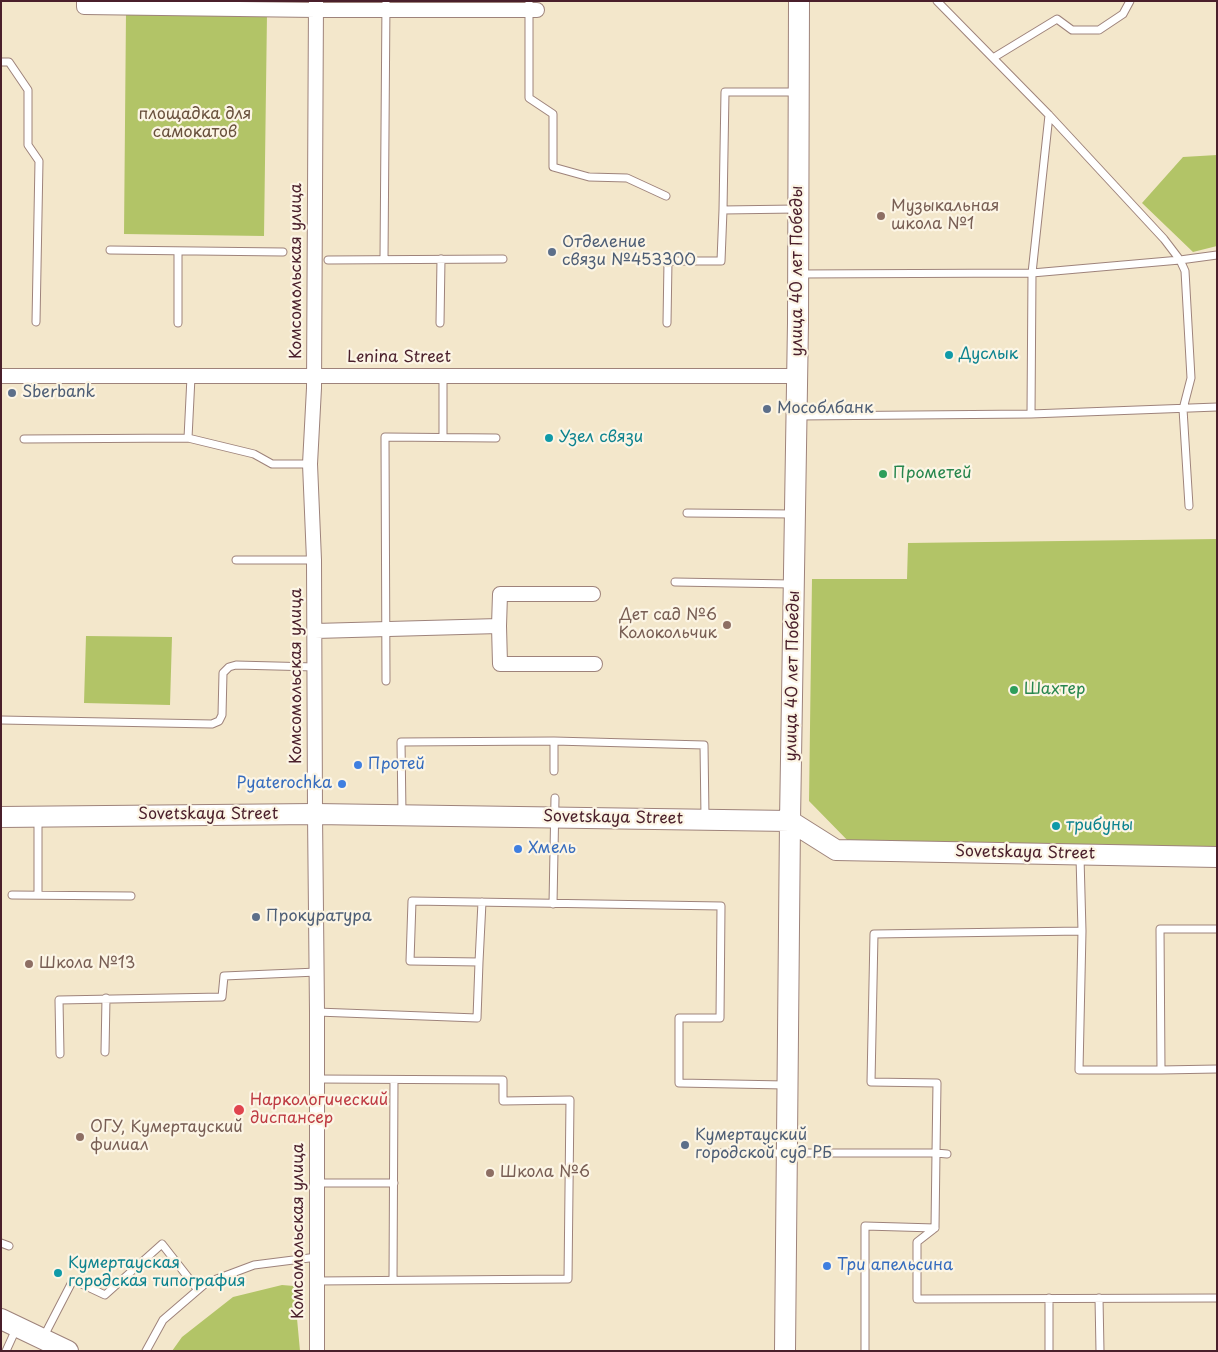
<!DOCTYPE html>
<html>
<head>
<meta charset="utf-8">
<style>
	body { margin:0 }
	#map { position:relative; width:1218px; height:1352px; overflow:hidden; background:#f3e7cb; font-family:"Playpen Sans",sans-serif }
	canvas { display:block }
	.frame { position:absolute; inset:0; border:2px solid #4a1f2b; pointer-events:none }
</style>
</head>
<body>
<div id="map">
<canvas width="1218" height="1352"></canvas>
<div class="frame"></div>
</div>
<script>
const c = document.querySelector('canvas').getContext('2d');
c.lineJoin = 'round';
function fillPath(path, color) {
  c.fillStyle = color;
  c.fill(path, 'evenodd');
}
function strokePath(path, color, width, dash) {
  c.strokeStyle = color;
  c.lineWidth = width;
  c.lineCap = dash ? 'butt' : 'round';
  c.setLineDash(dash || []);
  c.stroke(path);
}
function label(font, color, halo, rows, align = 'center') {
  c.font = font + ' "Playpen Sans",sans-serif';
  c.lineWidth = 4.5;
  c.setLineDash([]);
  c.textBaseline = 'middle';
  c.strokeStyle = halo;
  c.fillStyle = color;
  for (const [text, x, y, turn = 0] of rows) {
    c.save();
    c.translate(x, y);
    c.rotate((+turn || 0) * Math.PI / 180);
    c.textAlign = isNaN(turn) ? turn : align;
    if (halo) c.strokeText(text, 0, 0);
    c.fillText(text, 0, 0);
    c.restore();
  }
}
const green = new Path2D(`
	M126,12L267,14L264,236L124,234Z
	M1217,155V246L1193,252L1142,203L1183,157Z
	M1217,539V850L854,847L809,801L812,579H907L908,543Z
	M86,636L172,637L170,705L84,703Z
	M282,1285L294,1286L300,1351H172L182,1337L233,1297Z`);
const lane = new Path2D(`
	M529,1V98L553,114V167L589,177L627,178L666,196
	M937,1L1049,115L1164,239L1180,260L1185,271L1191,378L1183,409L1189,506
	M993,58L1057,19L1072,30H1099L1123,14L1130,1
	M1,62H9L28,90V145L39,161L36,322
	M1049,115L1032,273L1180,260L1217,255
	M723,210L725,92H796
	M110,250L283,252
	M384,259L386,1
	M328,260L503,259
	M178,323V251
	M440,323L441,259
	M667,323L668,261H721L723,210L796,209
	M1031,414L1217,407
	M797,416L1031,414L1032,273L799,274
	M443,437V375
	M188,438L191,377
	M24,439L188,438L254,454L272,464H310
	M687,513L792,514
	M236,560H314
	M675,582L791,584
	M386,681L385,437L496,438
	M1,720L212,724L219,721L222,715L223,673L229,667L236,665L315,667
	M554,771V741L704,745L705,817
	M402,814L401,742L554,741
	M12,895L131,896
	M38,895V819
	M553,904L555,798
	M1082,931L1079,1070H1161L1160,929H1217
	M479,962L482,902
	M317,1012L477,1018L479,962L410,961L412,901L721,906L720,1018H679V1083L785,1085
	M105,1052L106,998
	M60,1054L59,1000L222,997L224,976L317,972
	M1161,1070L1217,1069
	M708,1153H936L937,1083L871,1082L874,934L1082,931L1080,857
	M317,1183H394
	M935,1228L917,1242V1299L1217,1298
	M1,1243L9,1246
	M393,1280L394,1080
	M317,1281L568,1279L570,1100L503,1101V1080L317,1079
	M1099,1298L1100,1351
	M43,1338L73,1280L105,1295L162,1244L198,1290
	M6,1351L16,1329
	M146,1351L163,1320L206,1283L254,1265L317,1257
	M865,1351V1226L935,1228L936,1153L947,1154
	M1049,1351V1298`);
const street = new Path2D(`
	M84,1V7L316,10H537
	M316,1L314,388L310,464L314,560L315,814L317,1012V1351
	M1,376H797
	M499,626L500,594H593
	M315,631L499,626L500,664H595`);
const secondary = new Path2D(`
	M1,817L315,814L790,821L836,850L1217,857
	M1,1319L68,1351
	M785,1351L790,821L798,323L799,1`);
const markers = [
	[881,216,5,"#8d6e63"],
	[552,252,5,"#5c6f8a"],
	[949,355,5,"#0f9aa8"],
	[12,393,5,"#5c6f8a"],
	[767,409,5,"#5c6f8a"],
	[549,438,5,"#0f9aa8"],
	[883,474,5,"#2e9e5b"],
	[727,625,5,"#8d6e63"],
	[1014,690,5,"#2e9e5b"],
	[358,765,5,"#3f7fe0"],
	[342,784,5,"#3f7fe0"],
	[1056,826,5,"#0f9aa8"],
	[518,849,5,"#3f7fe0"],
	[256,917,5,"#5c6f8a"],
	[29,964,5,"#8d6e63"],
	[239,1110,6,"#e0444e"],
	[80,1137,5,"#8d6e63"],
	[685,1145,5,"#5c6f8a"],
	[490,1173,5,"#8d6e63"],
	[827,1266,5,"#3f7fe0"],
	[58,1273,5,"#0f9aa8"]
];
const parkNames = [
	["площадка для",195,115],
	["самокатов",195,133]
];
const educationNames = [
	["Музыкальная",891,207],
	["школа №1",891,225],
	["Дет сад №6",717,616,"right"],
	["Колокольчик",717,634,"right"],
	["Школа №13",39,964],
	["ОГУ, Кумертауский",90,1128],
	["филиал",90,1146],
	["Школа №6",500,1173]
];
const serviceNames = [
	["Отделение",562,243],
	["связи №453300",562,261],
	["Sberbank",22,393],
	["Мособлбанк",777,409],
	["Прокуратура",266,917],
	["Кумертауский",695,1136],
	["городской суд РБ",695,1154]
];
const streetNames = [
	["Комсомольская улица",297,271,-90],
	["улица 40 лет Победы",798,271,-90],
	["Lenina Street",399,358],
	["Комсомольская улица",297,676,-90],
	["улица 40 лет Победы",793,676,-89],
	["Sovetskaya Street",208,815],
	["Sovetskaya Street",613,818,1],
	["Sovetskaya Street",1025,853,1],
	["Комсомольская улица",299,1231,-90]
];
const cultureNames = [
	["Дуслык",959,355],
	["Узел связи",559,438],
	["трибуны",1066,826],
	["Кумертауская",68,1264],
	["городская типография",68,1282]
];
const leisureNames = [
	["Прометей",893,474],
	["Шахтер",1024,690]
];
const shopNames = [
	["Протей",368,765],
	["Pyaterochka",332,784,"right"],
	["Хмель",528,849],
	["Три апельсина",837,1266]
];
const healthNames = [
	["Наркологический",250,1101],
	["диспансер",250,1119]
];
fillPath(green, '#b2c467');
strokePath(lane, '#9e837b', 9);
strokePath(street, '#9e837b', 16);
strokePath(secondary, '#9e837b', 22);
strokePath(lane, '#fff', 7);
strokePath(street, '#fff', 14);
strokePath(secondary, '#fff', 20);
for (const [x, y, r, color] of markers) {
  const dot = new Path2D();
  dot.arc(x, y, r, 0, 2 * Math.PI);
  c.fillStyle = color;
  c.fill(dot);
  strokePath(dot, '#fcf5e5', 2);
}
label('16px', '#69513d', '#fcf5e5', parkNames);
label('16px', '#785e54', '#fcf5e5', educationNames, 'left');
label('16px', '#4e5e75', '#fcf5e5', serviceNames, 'left');
label('16px', '#4a1f2b', '#fcf5e5', streetNames);
label('16px', '#0d838f', '#fcf5e5', cultureNames, 'left');
label('16px', '#27864d', '#fcf5e5', leisureNames, 'left');
label('16px', '#366cbe', '#fcf5e5', shopNames, 'left');
label('16px', '#be3a42', '#fcf5e5', healthNames, 'left');
</script>
</body>
</html>
